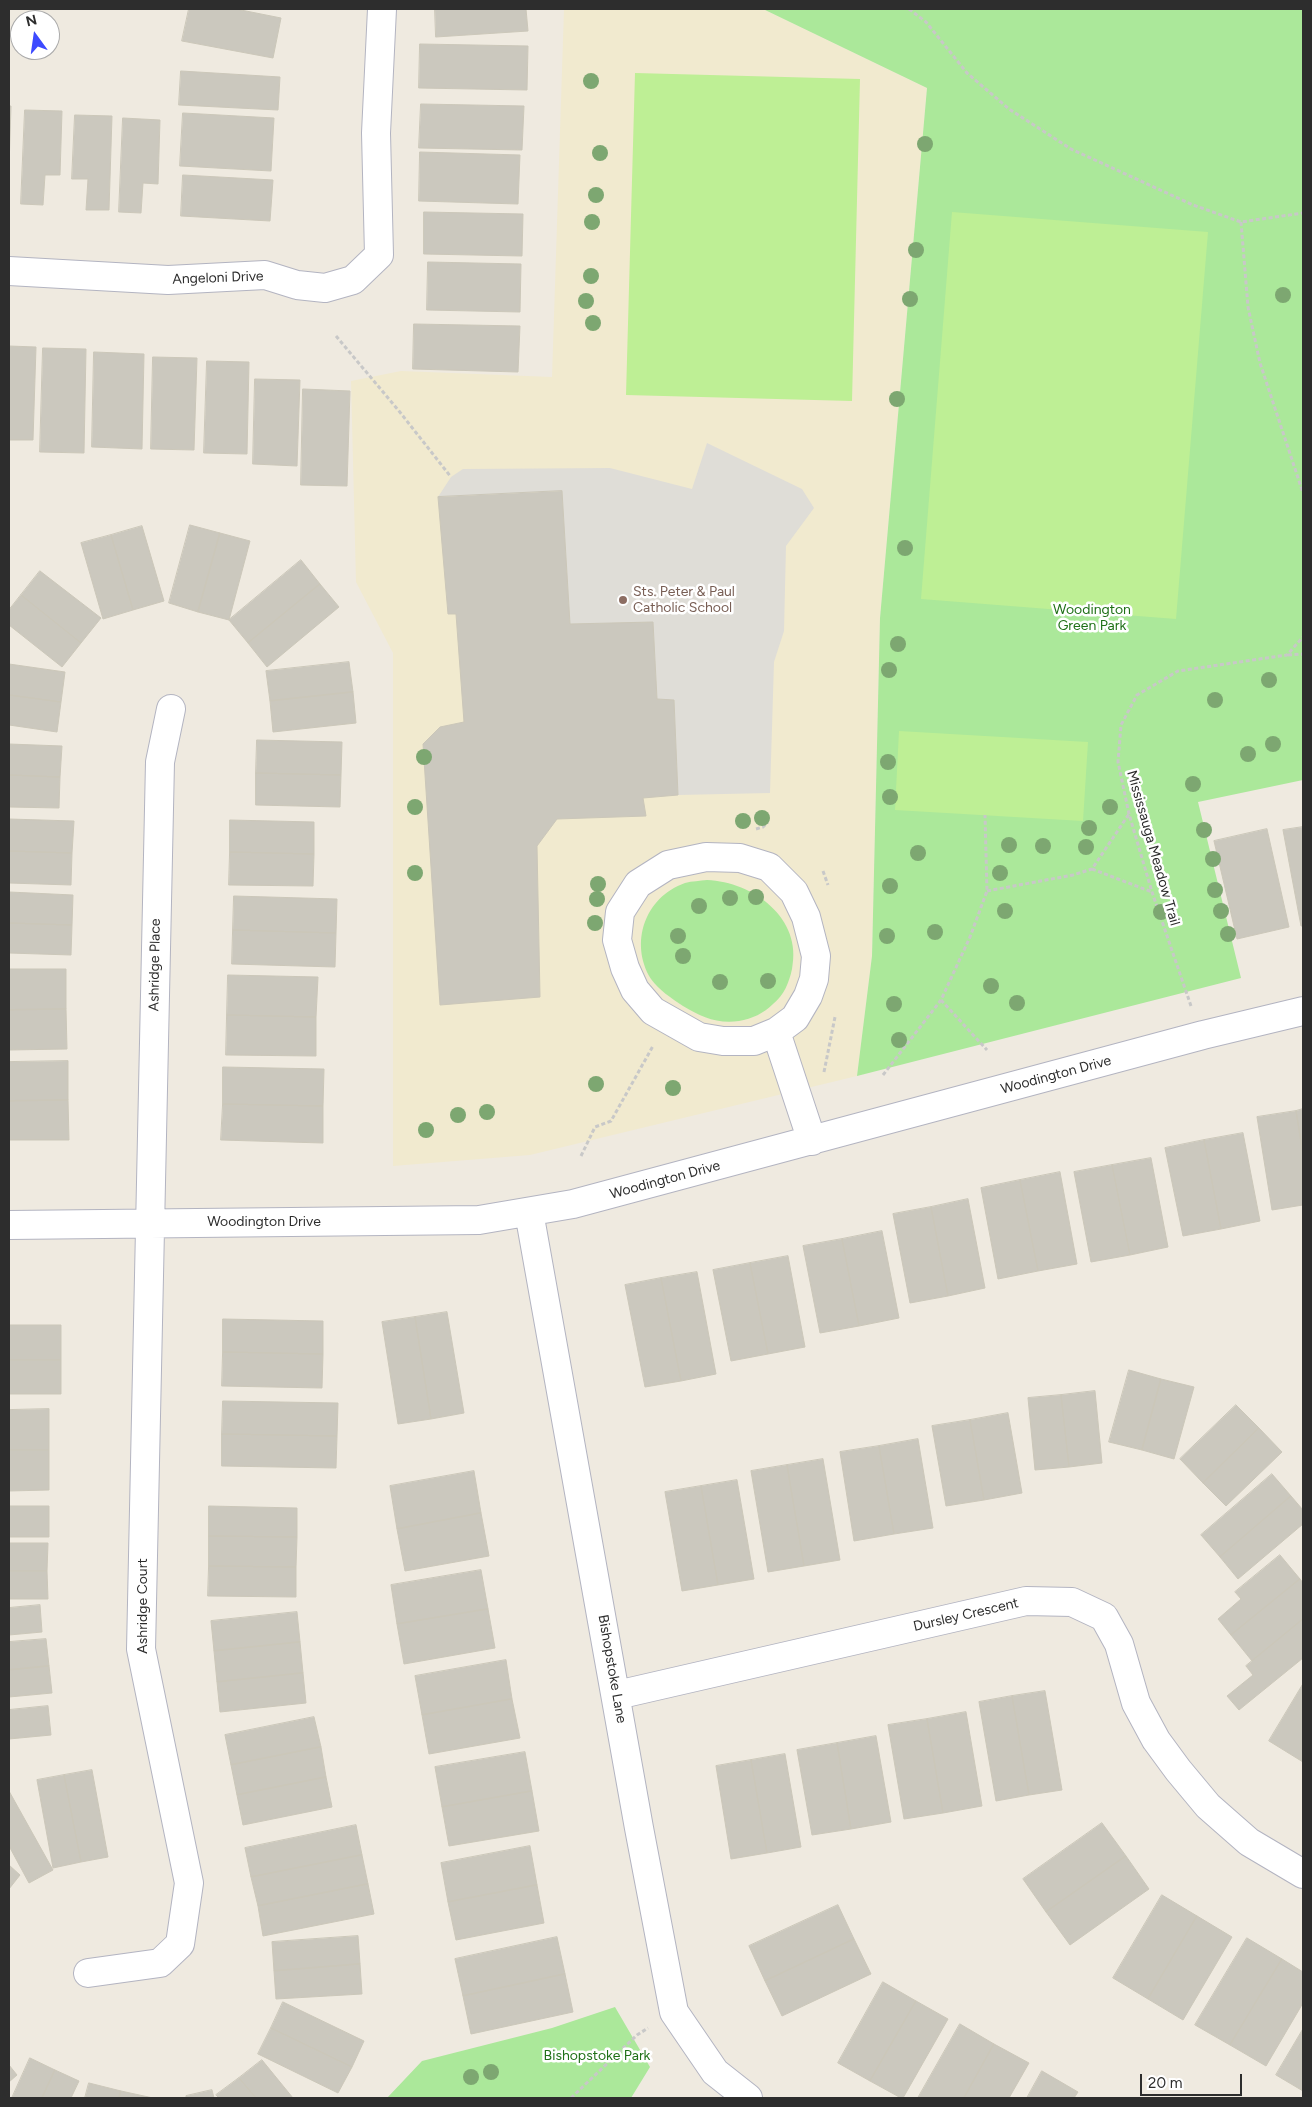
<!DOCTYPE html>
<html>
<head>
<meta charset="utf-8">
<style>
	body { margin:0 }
	#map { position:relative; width:1312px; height:2107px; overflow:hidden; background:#efeae0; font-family:Figtree,sans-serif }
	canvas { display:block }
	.frame { position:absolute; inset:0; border:10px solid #2d2d2d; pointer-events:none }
	.north { position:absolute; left:10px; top:10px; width:50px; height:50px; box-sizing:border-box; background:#fff; border:1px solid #ababab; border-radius:50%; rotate:346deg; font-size:14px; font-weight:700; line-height:20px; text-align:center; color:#2d2d2d }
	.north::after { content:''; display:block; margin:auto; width:18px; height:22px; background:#3d4aff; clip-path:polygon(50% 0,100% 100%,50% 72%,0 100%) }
	.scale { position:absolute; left:1140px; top:2074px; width:102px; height:22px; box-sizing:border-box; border:2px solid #2d2d2d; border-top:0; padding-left:6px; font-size:15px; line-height:18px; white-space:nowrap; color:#2d2d2d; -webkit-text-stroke:4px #fff; paint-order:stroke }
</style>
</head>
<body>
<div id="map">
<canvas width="1312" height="2107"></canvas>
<div class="frame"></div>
<div class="north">N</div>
<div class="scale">20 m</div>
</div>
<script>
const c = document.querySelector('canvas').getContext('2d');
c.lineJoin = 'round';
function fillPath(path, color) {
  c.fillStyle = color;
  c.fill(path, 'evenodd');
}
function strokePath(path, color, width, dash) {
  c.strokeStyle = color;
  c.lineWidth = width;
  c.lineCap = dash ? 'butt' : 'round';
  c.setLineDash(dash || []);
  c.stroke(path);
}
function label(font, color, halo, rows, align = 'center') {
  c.font = font + ' Figtree,sans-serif';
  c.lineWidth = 5;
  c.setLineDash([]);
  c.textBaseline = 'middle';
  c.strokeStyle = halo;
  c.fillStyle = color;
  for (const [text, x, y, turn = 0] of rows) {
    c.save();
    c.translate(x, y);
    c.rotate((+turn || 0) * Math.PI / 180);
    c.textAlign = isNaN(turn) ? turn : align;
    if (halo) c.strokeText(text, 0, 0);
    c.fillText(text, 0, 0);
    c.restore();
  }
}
const education = new Path2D(`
	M564,9H763L927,88L880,618L872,956L857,1076L530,1155L393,1166V653L356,582L351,381L401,371L552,377Z`);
const green = new Path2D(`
	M763,9H1303V780L1198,802L1241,978L857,1076L872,956L880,618L927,88Z
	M707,880C753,882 803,918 792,969C789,983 784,995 773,1004C764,1013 752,1019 739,1021C717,1024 701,1017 683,1006C671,998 659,990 651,979C629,943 645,897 685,883C692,881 700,881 707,880Z
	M615,2007L650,2067L631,2098H387L422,2061L552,2028Z`);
const pitch = new Path2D(`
	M635,73L860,79L852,401L626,395Z
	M952,212L1208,232L1176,619L921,599Z
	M899,731L1088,742L1083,821L895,810Z`);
const plaza = new Path2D(`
	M707,443L802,489L814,508L786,546L784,631L774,662L770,793L678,795L674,700L657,699L653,622L570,624L562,491L438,497L451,477L463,469L610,468L692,489Z`);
const building = new Path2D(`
	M189,9H236L281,18L273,58L182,41Z
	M435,9H526L528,31L436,37Z
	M420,44L528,46L527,90L419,88Z
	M181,71L280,77L278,110L179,105Z
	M421,104L524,106L522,150L419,148Z
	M9,106H11L9,167Z
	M25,110L62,111L60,175H45L43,205L21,204Z
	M183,113L274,118L271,171L180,166Z
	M75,115L112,116L109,210H86L88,179H72Z
	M123,118L160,120L158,184L143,183L141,213L119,212Z
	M420,152L520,155L518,204L419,201Z
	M183,175L273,180L270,221L181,216Z
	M424,212L523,214L522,256L424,254Z
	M428,262L521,264L520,312L427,310Z
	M414,324L520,326L518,372L413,369Z
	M9,346L36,347L33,440H9Z
	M43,348L86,349L84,453L40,452Z
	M94,352L144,354L142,449L92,447Z
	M153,357L197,358L194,450L151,449Z
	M207,361L249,362L247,454L204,453Z
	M255,379L300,380L297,466L253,464Z
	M303,389L350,391L347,486L301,485Z
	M562,491L570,624L653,622L657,699L674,700L678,795L643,798L646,816L557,819L537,846L540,997L440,1005L423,744L440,727L464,722L456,614H448L438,497Z
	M190,525L220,533L198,612L169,603Z
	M142,526L164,601L133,610L111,535Z
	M220,533L250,541L229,620L198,612Z
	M111,535L133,610L103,619L81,543Z
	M301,560L320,584L248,643L229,620Z
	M40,571L101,618L81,643L21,595Z
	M320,584L339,607L267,667L248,643Z
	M21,595L81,643L62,667L9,625V610Z
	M349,662L353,692L270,701L266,671Z
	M9,664L65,672L61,702L9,695Z
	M353,692L356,723L273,732L270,701Z
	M9,695L61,702L57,732L9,725Z
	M257,740L342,742L341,775L256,773Z
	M9,744L62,746L60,777L9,775Z
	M256,773L341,775L340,807L256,805Z
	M9,775L60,777L59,808L9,807Z
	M9,819L74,821L72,853L9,851Z
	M230,820L314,822V854L230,852Z
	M1303,827V926H1301L1283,830Z
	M1267,829L1289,927L1237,939L1214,841Z
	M9,851L72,853L71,885L9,883Z
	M230,852L314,854L313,886L229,885Z
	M9,892L73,895L72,925L9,923Z
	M234,896L337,899L336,933L233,930Z
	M9,923L72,925L71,955L9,953Z
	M233,930L336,933L335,967L232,964Z
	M9,969H66V1009L9,1010Z
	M228,975L318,977L316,1017L227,1015Z
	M66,1009L67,1049L9,1050V1010Z
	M227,1015L316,1017V1056L226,1055Z
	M68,1061V1100L9,1101V1062Z
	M223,1067L324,1069L323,1106L223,1104Z
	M68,1100L69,1140H9V1101Z
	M223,1104L323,1106V1143L221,1140Z
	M1303,1109V1154L1296,1111Z
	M1296,1111L1303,1154V1205L1272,1210L1257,1117Z
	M1243,1133L1260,1221L1221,1229L1204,1140Z
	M1204,1140L1221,1229L1183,1236L1165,1148Z
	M1151,1158L1168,1247L1130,1255L1112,1165Z
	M1112,1165L1130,1255L1091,1262L1074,1172Z
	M1060,1172L1077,1264L1038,1271L1020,1180Z
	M1020,1180L1038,1271L998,1279L981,1188Z
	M968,1199L985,1288L948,1296L931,1207Z
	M931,1207L948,1296L910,1303L893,1214Z
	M882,1231L899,1318L859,1326L842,1239Z
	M842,1239L859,1326L820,1333L803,1246Z
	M788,1256L805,1347L768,1354L750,1263Z
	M750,1263L768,1354L731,1361L713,1270Z
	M697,1272L716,1374L681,1381L661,1278Z
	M661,1278L681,1381L645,1387L625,1285Z
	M447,1312L464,1413L431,1419L415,1317Z
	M415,1317L431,1419L398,1424L382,1322Z
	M223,1319L323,1321V1354L223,1352Z
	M9,1325H61V1360H9Z
	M223,1352L323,1354L322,1388L222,1386Z
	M9,1360H61V1394H9Z
	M1129,1370L1161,1379L1142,1450L1109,1442Z
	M1161,1379L1194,1387L1174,1459L1142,1450Z
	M1095,1391L1102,1463L1069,1467L1061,1395Z
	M1061,1395L1069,1467L1035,1470L1028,1398Z
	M223,1401L338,1403L337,1436L222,1434Z
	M1236,1405L1259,1428L1203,1483L1180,1459Z
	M49,1409V1450H9V1410Z
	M1008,1413L1022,1493L984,1500L970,1420Z
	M970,1420L984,1500L946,1506L932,1426Z
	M1259,1428L1282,1452L1226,1506L1203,1483Z
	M222,1434L337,1436L336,1468L222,1466Z
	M918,1439L933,1528L894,1534L879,1446Z
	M879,1446L894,1534L854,1541L840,1452Z
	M9,1450H49V1490L9,1491Z
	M823,1459L840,1560L804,1566L787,1465Z
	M787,1465L804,1566L768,1572L751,1471Z
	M474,1471L481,1513L397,1529L390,1486Z
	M1272,1474L1291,1496L1220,1557L1201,1535Z
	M737,1480L754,1579L718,1585L701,1486Z
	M701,1486L718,1585L682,1591L665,1492Z
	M1291,1496L1303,1510V1524L1238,1579L1220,1557Z
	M9,1506H49V1537H9Z
	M209,1506L297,1508V1537L209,1536Z
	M481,1513L489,1556L405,1571L397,1529Z
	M209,1536L297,1537L296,1567L209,1566Z
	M9,1543H48L47,1571H9Z
	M1280,1555L1300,1579L1231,1635L1218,1619L1241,1599L1235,1592Z
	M209,1566L296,1567V1597L208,1596Z
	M481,1570L488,1609L397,1624L391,1585Z
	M9,1571H47L48,1599H9Z
	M1300,1579L1303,1583V1619L1252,1661L1231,1635Z
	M40,1605L42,1632L9,1635V1608Z
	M488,1609L495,1648L404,1664L397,1624Z
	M297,1612L300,1642L214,1651L211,1621Z
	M1303,1619V1658L1239,1710L1227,1696L1253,1675L1246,1666Z
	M46,1639L49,1666L9,1670V1642Z
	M300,1642L303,1673L217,1682L214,1651Z
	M506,1660L512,1699L422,1715L415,1676Z
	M49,1666L52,1693L9,1697V1670Z
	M303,1673L306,1703L220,1712L217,1682Z
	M1303,1684V1762L1269,1741Z
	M1045,1691L1062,1790L1029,1795L1012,1696Z
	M1012,1696L1029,1795L996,1801L979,1702Z
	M512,1699L520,1738L429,1754L422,1715Z
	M48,1706L51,1735L9,1739V1710Z
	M966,1712L982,1806L943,1813L927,1719Z
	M314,1717L321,1747L231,1765L225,1735Z
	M927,1719L943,1813L904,1819L888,1725Z
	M876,1736L891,1822L851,1829L837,1743Z
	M837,1743L851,1829L812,1835L797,1750Z
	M321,1747L326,1777L237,1795L231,1765Z
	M525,1752L532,1791L442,1807L435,1767Z
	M785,1754L801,1847L767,1853L751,1760Z
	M751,1760L767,1853L731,1859L716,1766Z
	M92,1770L108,1857L81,1862L64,1775Z
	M64,1775L81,1862L53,1868L37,1780Z
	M326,1777L332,1807L243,1825L237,1795Z
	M9,1791L53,1870L29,1883L9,1846Z
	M532,1791L539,1831L449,1846L442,1807Z
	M1102,1823L1126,1856L1046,1912L1023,1879Z
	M356,1825L362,1855L251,1877L245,1848Z
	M530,1846L537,1885L448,1902L441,1863Z
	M362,1855L368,1884L258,1906L251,1877Z
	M1126,1856L1149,1889L1070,1945L1046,1912Z
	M9,1865L20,1875L9,1889Z
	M368,1884L374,1914L263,1936L258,1906Z
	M537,1885L544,1923L456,1940L448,1902Z
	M1162,1895L1197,1916L1148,1999L1113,1978Z
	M838,1905L854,1939L765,1981L749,1946Z
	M1197,1916L1232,1937L1183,2020L1148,1999Z
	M358,1936L360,1964L274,1971L272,1942Z
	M557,1937L565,1974L463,1996L455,1959Z
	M1247,1938L1282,1959L1230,2045L1195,2025Z
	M854,1939L871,1974L782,2016L765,1981Z
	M1282,1959L1303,1972V2003L1266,2066L1230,2045Z
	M360,1964L362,1994L276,1999L274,1971Z
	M565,1974L573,2012L471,2034L463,1996Z
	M883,1982L916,2001L870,2081L838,2063Z
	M916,2001L948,2019L903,2098H901L870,2081Z
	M283,2002L364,2041L352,2067L271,2028Z
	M960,2024L994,2044L964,2098H918Z
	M271,2028L352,2067L338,2093L258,2054Z
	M1303,2029V2091L1276,2075Z
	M994,2044L1029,2063L1009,2098H964Z
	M30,2058L55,2070L42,2098H12Z
	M262,2060L293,2098H256L239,2078Z
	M9,2065L17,2075L9,2082Z
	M55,2070L79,2081L71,2098H42Z
	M1042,2071L1078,2092L1074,2098H1027Z
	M239,2078L256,2098H219L216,2095Z
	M89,2083L121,2091L119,2098H85Z
	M212,2090L214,2098H186V2096Z
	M121,2091L153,2098H119Z`);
const path = new Path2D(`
	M909,9L926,22L967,73L1009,109L1071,149L1193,205L1241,222L1303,213
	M1241,222L1248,307L1260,363L1303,493
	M336,336L399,411L451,477
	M1288,655L1303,654
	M756,829L763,827L768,822
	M1092,869L1152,892
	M823,871L828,885
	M987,891L1073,875L1092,869L1129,814
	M941,1000L987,1050
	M1191,1006L1152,892L1129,814L1118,762L1121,725L1137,695L1178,671L1287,655L1303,637
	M824,1072L835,1017
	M883,1075L941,1000L970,937L987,891L985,815
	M581,1156L595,1127L611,1121L653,1046
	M571,2098L637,2035L648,2028`);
const minor = new Path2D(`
	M9,271L168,280L265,275L297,285L325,288L353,280L379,255L376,133L382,9
	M706,857L740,858L769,867L794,892L806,917L816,956L814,979L808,996L795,1018L776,1032L754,1041H723L699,1037L653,1011L635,990L625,968L617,940L620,912L638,884L668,865Z
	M776,1032L812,1141
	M529,1212L639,1828L674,2012L715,2072L748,2098
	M9,1225L479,1220L573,1204L1203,1035L1303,1011
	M617,1695L1026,1601L1072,1602L1104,1617L1119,1644L1136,1703L1156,1740L1178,1770L1208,1806L1249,1842L1303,1874
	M88,1973L160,1963L180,1944L189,1883L141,1649L160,762L171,709`);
const trees = [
	[591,81],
	[925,144],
	[600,153],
	[596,195],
	[592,222],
	[916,250],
	[591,276],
	[1283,295],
	[910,299],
	[586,301],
	[593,323],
	[897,399],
	[905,548],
	[898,644],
	[889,670],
	[1269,680],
	[1215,700],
	[1273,744],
	[1248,754],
	[424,757],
	[888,762],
	[1193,784],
	[890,797],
	[415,807],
	[1110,807],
	[762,818],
	[743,821],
	[1089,828],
	[1204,830],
	[1009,845],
	[1043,846],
	[1086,847],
	[918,853],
	[1213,859],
	[415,873],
	[1000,873],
	[598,884],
	[890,886],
	[1215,890],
	[756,897],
	[730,898],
	[597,899],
	[699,906],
	[1005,911],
	[1221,911],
	[1161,912],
	[595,923],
	[935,932],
	[1228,934],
	[678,936],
	[887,936],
	[683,956],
	[768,981],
	[720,982],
	[991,986],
	[1017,1003],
	[894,1004],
	[899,1040],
	[596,1084],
	[673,1088],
	[487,1112],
	[458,1115],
	[426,1130],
	[491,2072],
	[471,2077]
];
const markers = [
	[623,600,5,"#8d6e63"]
];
const streetNames = [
	["Angeloni Drive",218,278,-2],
	["Mississauga Meadow Trail",1153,848,74],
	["Ashridge Place",155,965,-89],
	["Woodington Drive",1056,1075,-15],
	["Woodington Drive",665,1180,-15],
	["Woodington Drive",264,1222],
	["Ashridge Court",143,1606,-90],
	["Dursley Crescent",966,1615,-13],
	["Bishopstoke Lane",612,1669,80]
];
const educationNames = [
	["Sts. Peter & Paul",633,592],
	["Catholic School",633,608]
];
const parkNames = [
	["Woodington",1092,610],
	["Green Park",1092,626],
	["Bishopstoke Park",597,2056]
];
fillPath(education, '#f1eacf');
fillPath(green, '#abe89a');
fillPath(pitch, '#beef95');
fillPath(plaza, '#dfddd7');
fillPath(building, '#cbc8be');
strokePath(building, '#cbc7b9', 1);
strokePath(minor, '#b3b4c1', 30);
strokePath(path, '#c8c8c8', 3, [4, 2.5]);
strokePath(minor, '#fff', 28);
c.fillStyle = '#7da771';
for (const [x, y] of trees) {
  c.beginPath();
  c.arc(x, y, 8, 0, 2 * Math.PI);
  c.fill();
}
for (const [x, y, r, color] of markers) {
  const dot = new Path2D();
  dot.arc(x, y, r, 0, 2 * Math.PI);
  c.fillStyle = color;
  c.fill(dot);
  strokePath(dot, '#fff', 2);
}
label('14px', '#2d2d2d', '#fff', streetNames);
label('14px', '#785e54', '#fff', educationNames, 'left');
label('14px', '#1f7017', '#fff', parkNames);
</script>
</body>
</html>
